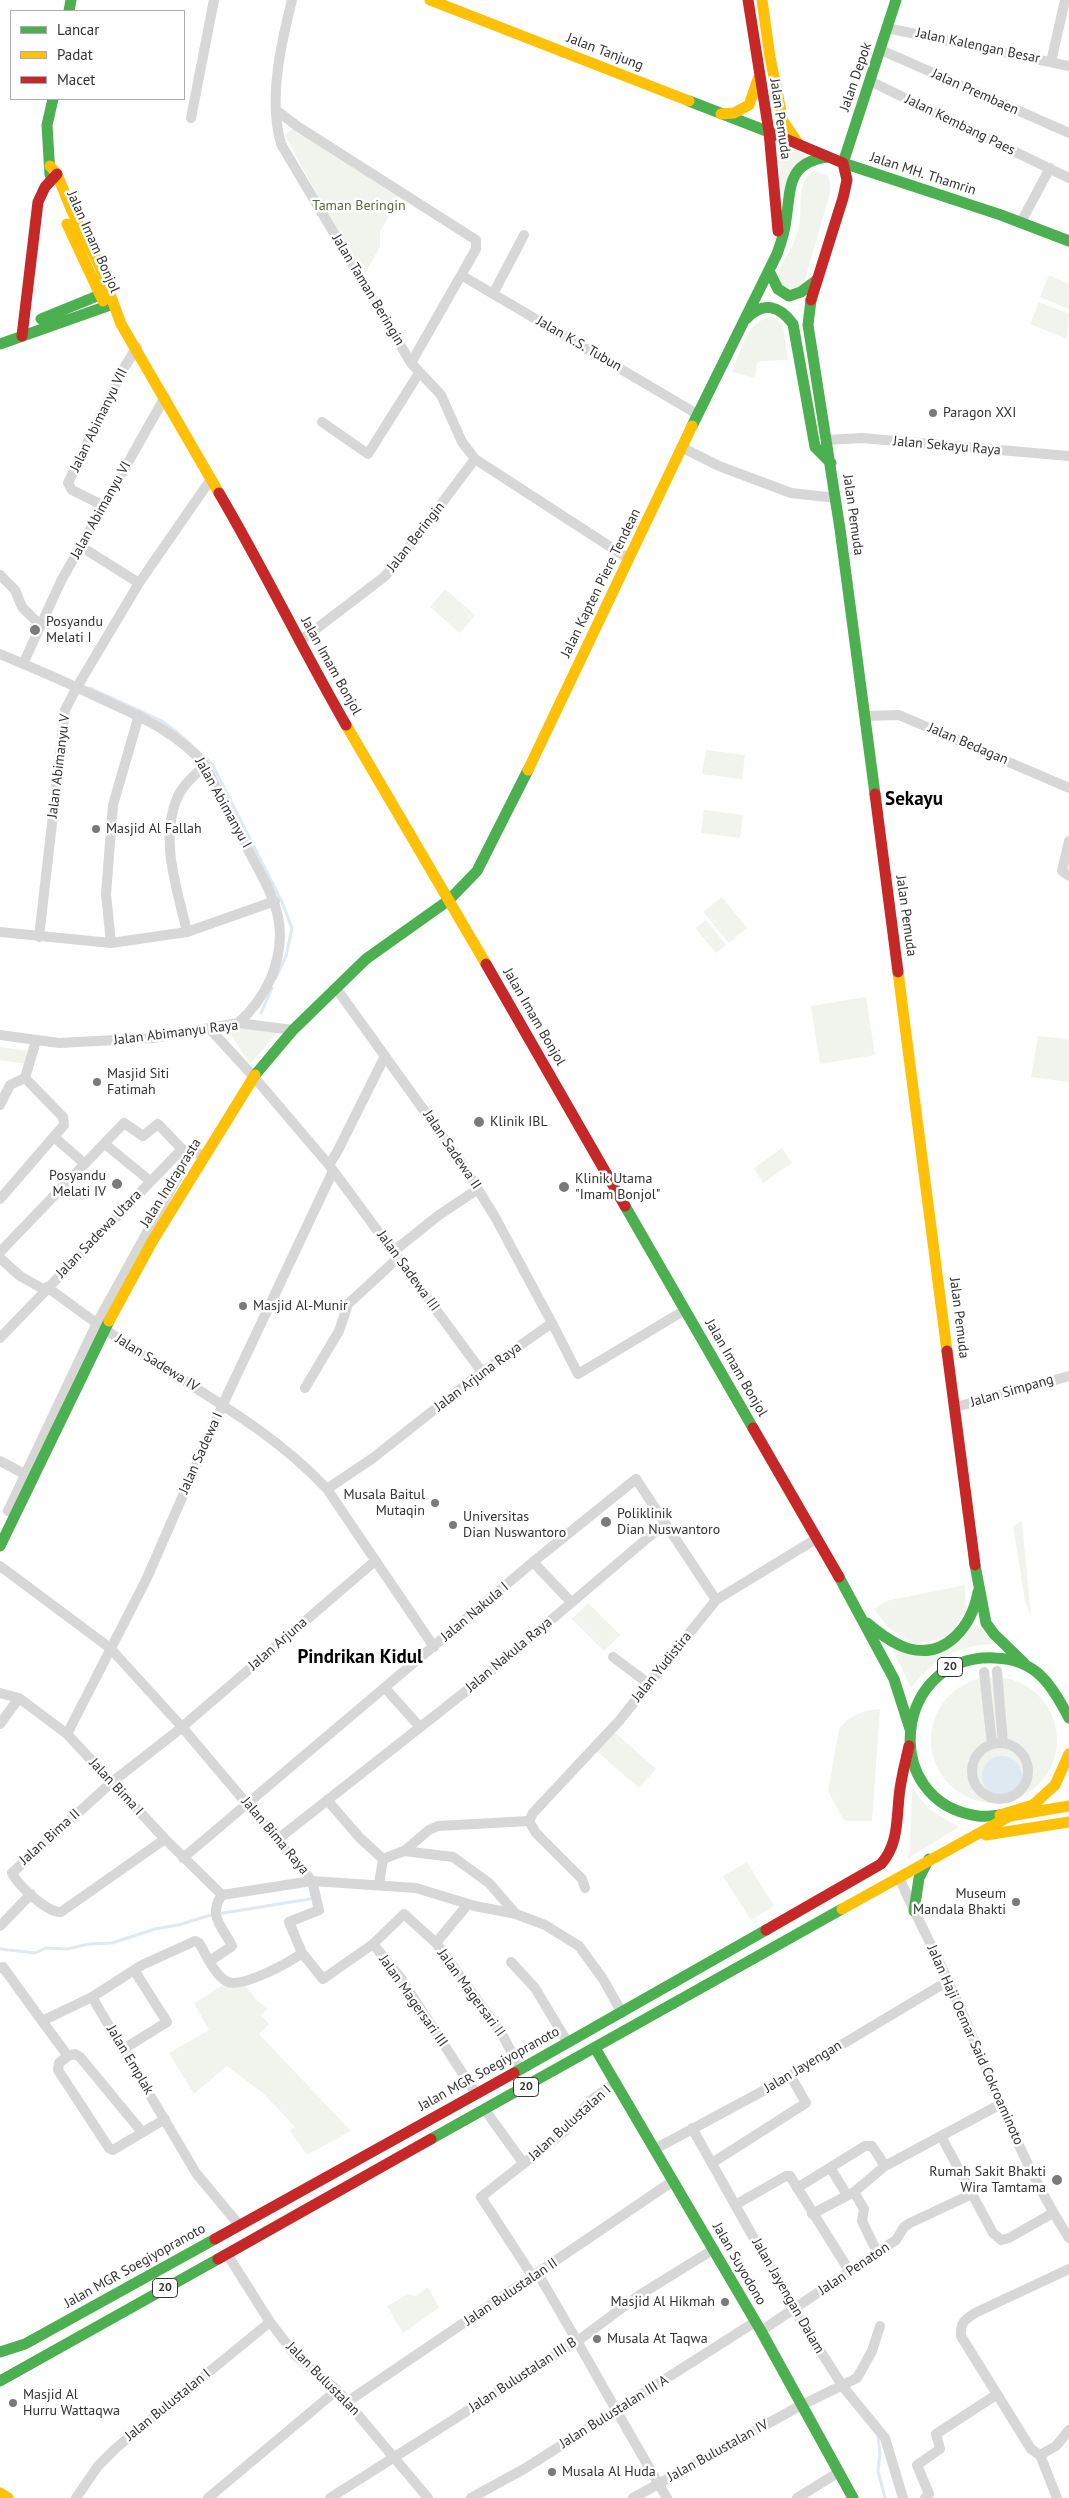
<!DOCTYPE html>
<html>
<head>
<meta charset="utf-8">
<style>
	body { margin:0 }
	#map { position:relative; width:1069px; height:2498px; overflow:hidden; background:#fff; font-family:"PT Sans",sans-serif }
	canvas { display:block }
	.legend { position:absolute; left:10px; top:10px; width:175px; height:90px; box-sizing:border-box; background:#fff; border:1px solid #adadad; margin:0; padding:6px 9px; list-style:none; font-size:15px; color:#333 }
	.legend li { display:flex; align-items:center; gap:10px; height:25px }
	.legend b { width:25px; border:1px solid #adadad }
</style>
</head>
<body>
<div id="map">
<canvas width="1069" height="2498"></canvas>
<ul class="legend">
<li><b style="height:6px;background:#4caf50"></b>Lancar</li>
<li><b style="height:6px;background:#ffc107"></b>Padat</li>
<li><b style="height:6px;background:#c62828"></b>Macet</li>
</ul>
</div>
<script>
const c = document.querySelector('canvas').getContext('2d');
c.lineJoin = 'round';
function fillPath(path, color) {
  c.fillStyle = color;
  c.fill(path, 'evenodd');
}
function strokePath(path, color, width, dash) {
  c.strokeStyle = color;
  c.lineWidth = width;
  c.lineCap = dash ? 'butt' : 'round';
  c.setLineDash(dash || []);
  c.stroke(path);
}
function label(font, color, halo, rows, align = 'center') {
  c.font = font + ' "PT Sans",sans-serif';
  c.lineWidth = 5;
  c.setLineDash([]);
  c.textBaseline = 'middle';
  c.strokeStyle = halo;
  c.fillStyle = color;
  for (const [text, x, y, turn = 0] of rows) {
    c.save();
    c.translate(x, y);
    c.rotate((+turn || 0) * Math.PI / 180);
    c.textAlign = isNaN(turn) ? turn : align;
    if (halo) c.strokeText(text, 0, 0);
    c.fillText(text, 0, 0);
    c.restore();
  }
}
const green = new Path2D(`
	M294,127L400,195L380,232V247L365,273L329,217L285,135Z
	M777,143L806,155L783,197Z
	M815,171L828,176L830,182V193L804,283L798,289L783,287L777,273C784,260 794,245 798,231C804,213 794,179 815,171Z
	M1049,275L1069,284V309L1040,297Z
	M1039,302L1069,314L1067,339L1030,324Z
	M773,317L783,325L788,360L761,361L757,364L755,378L732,372C740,353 748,317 773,317Z
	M445,589L475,615L460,633L430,607Z
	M706,750L745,755L742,779L702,774Z
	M704,810L743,815L740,838L701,833Z
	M722,897L747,928L729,943L703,912Z
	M706,920L726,945L716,953L695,928Z
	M866,997L875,1055L820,1064L811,1006Z
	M226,1027L278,1032L250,1064Z
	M1038,1036L1069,1039V1082L1031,1077Z
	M0,1047L29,1051L27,1064L0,1060Z
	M782,1148L792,1163L763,1183L754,1168Z
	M1022,1521L1031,1617L1025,1601L1013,1526Z
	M965,1585L966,1609L949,1637L915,1644L889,1628L874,1609L886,1601Z
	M588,1603L620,1635L604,1651L572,1619Z
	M973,1622L996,1644C960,1644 932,1659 911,1688L892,1648L911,1654Z
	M931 1740a63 63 0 1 1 126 0a63 63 0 1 1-126 0Z
	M880,1709L872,1821H846L843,1819L828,1791L839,1729C850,1715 863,1710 880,1709Z
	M611,1729L656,1769L639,1788L593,1748Z
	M912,1788L929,1809L959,1827L907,1859L910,1851Z
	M747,1862L774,1906L751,1920L723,1876Z
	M223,1985H245L258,2001L268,2009L261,2015L269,2024L259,2034L351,2131L307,2155L290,2131L295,2127L264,2094L227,2066L194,2094L169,2053L209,2030L194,2003Z
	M428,2287L439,2308L403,2333L387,2306L408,2294L415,2296Z`);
const water = new Path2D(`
	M982 1776a20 20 0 1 1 40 0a20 20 0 1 1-40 0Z`);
const stream = new Path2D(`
	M90,688L160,720L177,732L212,764L282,902L292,928L286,956L276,978
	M261,1013L272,988
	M0,1949L35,1953L46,1948L67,1949L89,1944L112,1943L155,1929L178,1925L211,1915L310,1899
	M878,2435L880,2454L878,2471L885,2498`);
const street = new Path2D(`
	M292,0C281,44 268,99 281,144L411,363L441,395L462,442L475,459L629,559
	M887,28L1069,66
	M881,50L1069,133
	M1051,62L1065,0
	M870,81L1069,178
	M276,110L297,126L476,240V249L411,363
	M191,118L214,0
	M1021,222L1050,168
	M461,275L697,414
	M493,294L524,235
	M322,422L368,454L419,373
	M826,440L862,438L1069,456
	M681,447L719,466L791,493L836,498
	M102,505L72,490L68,483L122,371L137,347
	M80,546L139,583
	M0,575L15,590L22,607L40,625
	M299,642L384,577L396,564L475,459
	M0,654C36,669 71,684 106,701C143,718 178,733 205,765C218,792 232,819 246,846C271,893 293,924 271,978C263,996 253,1010 238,1023
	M23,664L61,581L165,397
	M865,716L899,715L1069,788
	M1069,841L1062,871L1069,876
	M0,932L111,943L187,932L275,901
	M187,932C178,891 160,843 176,801C181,786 194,776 205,765
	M39,937L65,710L77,687L139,583L211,479
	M111,943L106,894L113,805L139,715
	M336,988L461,1162L495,1217L552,1323
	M209,1028L254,1077L329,1165L482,1372
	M0,1035L59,1043L153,1038L238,1023L293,1030
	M0,1105L10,1085L25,1078
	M54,1137L85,1164
	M105,1144L150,1181
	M329,1165L337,1152L385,1056
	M0,1199L64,1125L63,1117L25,1078L36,1041
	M394,1251L439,1215L478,1189
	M0,1252L124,1123L143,1136L158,1124L182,1149
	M0,1258L20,1276L45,1290
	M47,1287C77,1309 106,1331 137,1351C203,1394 273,1431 327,1489
	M0,1338L182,1149L198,1153
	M305,1388L339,1331L348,1304L398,1258
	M956,1407L1069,1376
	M0,1461L30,1477
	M8,1511L97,1323L192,1151
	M533,1562L571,1602
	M0,1566L110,1648L182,1727L312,1881L416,1888L475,1906L516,1914L545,1925L579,1946L603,1979L622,2013
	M434,1647L327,1489L373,1458L482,1372L552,1323L578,1374L685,1310
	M613,1657L649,1684
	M997,1671L1003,1743
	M984,1672L992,1744
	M385,1688L420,1727
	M0,1693L19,1698L67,1734L165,1839L222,1895
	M0,1724L19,1698
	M67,1734L146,1580L223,1404L333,1171
	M972 1771a28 28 0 1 1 56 0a28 28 0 1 1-56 0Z
	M327,1800L360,1838L383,1859
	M529,1821L533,1813L619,1721L716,1600L816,1539
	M529,1821L536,1833L582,1879L585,1888
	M165,1839L61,1912C47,1913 18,1885 12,1873L112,1782L175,1733L375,1561
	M278,1839L484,1677L664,1524
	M404,1851L453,1857L489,1883L516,1914
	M183,1858L533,1562L636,1479L716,1600
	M383,1859L404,1851L429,1830L438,1826L529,1821
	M899,1877C914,1913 933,1947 949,1983C988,2068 1018,2159 1069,2238
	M379,1884L383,1859
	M0,1926L31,1894
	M436,1943L468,1904
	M373,1944L400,1977L476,2094
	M210,1961L232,1946C223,1927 207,1916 222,1895L312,1881L319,1910L289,1922L302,1953
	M511,1962L535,1988L568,2043
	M0,1968L3,1967L42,2021L92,1997L196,2173L239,2225
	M92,1997L142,1965L195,1941L199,1943C206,1954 214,1974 226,1981C240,1990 290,1962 302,1953L323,1979L373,1944L404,1914L436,1943L502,2034L520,2069
	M42,2021L68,2056L75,2054L80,2057L142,2132
	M122,2050L167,2022L134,1970
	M68,2056L59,2063L58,2070L109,2148L113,2150L165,2119
	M485,2110L524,2164
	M692,2128L794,2310L844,2388L885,2438L903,2498
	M655,2149L776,2084L948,1981
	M712,2163L806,2103L790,2075
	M831,2169L847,2195
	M797,2188L865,2146H872L885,2166
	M854,2192L864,2209L862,2221L877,2252
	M972,2194L993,2233L1001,2240L1009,2238L1053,2213
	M735,2205L786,2176H790L850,2272
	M812,2214L854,2192L885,2166L941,2136
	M227,2254L270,2322L297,2357L337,2390L428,2498
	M538,2274C582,2348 623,2424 667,2498
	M533,2277L481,2197L565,2131L590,2101L616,2082
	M761,2331L896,2240L904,2227L910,2223L972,2194L941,2136L1001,2104
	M347,2402L673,2181
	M1040,2455L1031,2449L961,2336C960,2323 964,2320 975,2313L1069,2269
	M1040,2455L1057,2498
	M1040,2455L1056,2446L1069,2430
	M76,2498L98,2466L116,2448L270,2322
	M208,2498L337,2390
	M330,2498L579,2340L638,2296L714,2249
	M471,2498L524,2469L755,2322
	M633,2498L796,2408L857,2378L872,2351L880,2326
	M797,2498L839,2472
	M925,2498L929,2494L917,2465L940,2449L936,2434L996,2395`);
const fast = new Path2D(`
	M896,0L843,163L1001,215L1069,241
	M69,11L71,0
	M689,101L769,132
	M50,175L47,125L53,99
	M769,271L778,289L789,296L801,292L817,280
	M811,300L808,325L840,529L875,794
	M41,319L107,292
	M746,319C763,301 779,305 793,324L815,447L831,463
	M0,344L113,304
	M692,426L777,254C781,243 785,232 786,220C791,188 787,162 828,157
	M255,1075L293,1030L366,959L449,900L477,871L528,770
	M625,1206L753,1428
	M0,1546L109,1321
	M975,1565L986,1623L994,1634L1024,1663
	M839,1577L894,1679L910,1729
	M867,1623C879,1633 894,1645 910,1649C947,1658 972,1625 978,1592
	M1000,1815C993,1816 985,1817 978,1816C877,1802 894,1653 995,1658C1036,1659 1052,1685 1069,1718
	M914,1911L919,1878L929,1859
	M595,2048L761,2331L853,2498
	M514,2073L766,1930
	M431,2139L842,1909
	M0,2352L25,2344L215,2239
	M0,2381L218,2259`);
const slow = new Path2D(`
	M430,0L689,101
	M762,0L770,57L783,121L798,143
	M721,114L734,113L749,105L758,79
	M50,166L57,174L71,209L100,267L121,324L219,493
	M67,224L103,301
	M346,725L486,964
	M528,770L692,426
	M898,972L947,1351
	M109,1321L153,1240L255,1075
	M1000,1815L1033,1805L1055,1785L1069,1754
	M986,1835L1069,1822
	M842,1909L1010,1816L1069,1806
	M0,2493L8,2498`);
const jam = new Path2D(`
	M748,0L769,132L778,231
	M769,132L843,163L847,180L843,198L811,300
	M22,336L38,202L45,187L57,174
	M219,493C264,569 302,649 346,725
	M875,794L898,972
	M486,964L625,1206
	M947,1351L975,1565
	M753,1428L839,1577
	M766,1930L881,1864C900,1843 896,1815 900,1789C902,1774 906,1760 909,1746
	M215,2239L514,2073
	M218,2259L431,2139`);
const markers = [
	[933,413,5,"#7a7a7a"],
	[35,630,6,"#7a7a7a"],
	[96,829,5,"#7a7a7a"],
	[97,1082,5,"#7a7a7a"],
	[479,1122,6,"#7a7a7a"],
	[117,1184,6,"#7a7a7a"],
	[564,1187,6,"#7a7a7a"],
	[243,1306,5,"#7a7a7a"],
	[435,1503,5,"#7a7a7a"],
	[606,1522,6,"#7a7a7a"],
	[453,1525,5,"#7a7a7a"],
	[1016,1902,5,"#7a7a7a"],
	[1057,2180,6,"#7a7a7a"],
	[725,2302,5,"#7a7a7a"],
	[597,2339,5,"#7a7a7a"],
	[13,2403,5,"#7a7a7a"],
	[552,2472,5,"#7a7a7a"]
];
const shields = [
	[950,1667,25],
	[526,2087,25],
	[165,2288,25]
];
const shieldNames = [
	["20",950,1667],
	["20",526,2087],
	["20",165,2288]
];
const streetNames = [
	["Jalan Kalengan Besar",978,46,12],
	["Jalan Tanjung",605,52,21],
	["Jalan Depok",856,77,-71],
	["Jalan Prembaen",975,92,24],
	["Jalan Pemuda",780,119,82],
	["Jalan Kembang Paes",960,125,26],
	["Jalan MH. Thamrin",923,174,18],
	["Jalan Imam Bonjol",93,242,66],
	["Jalan Taman Beringin",368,290,59],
	["Jalan K.S. Tubun",579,344,30],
	["Jalan Abimanyu VII",99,420,-64],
	["Jalan Sekayu Raya",947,446,5],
	["Jalan Abimanyu VI",101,510,-61],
	["Jalan Pemuda",853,515,82],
	["Jalan Beringin",416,537,-52],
	["Jalan Kapten Piere Tendean",601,583,-64],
	["Jalan Imam Bonjol",331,666,61],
	["Jalan Bedagan",968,744,23],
	["Jalan Abimanyu V",59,766,-83],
	["Jalan Abimanyu I",223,803,61],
	["Jalan Pemuda",906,916,82],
	["Jalan Imam Bonjol",534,1017,60],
	["Jalan Abimanyu Raya",176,1033,-7],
	["Jalan Sadewa II",452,1150,56],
	["Jalan Indraprasta",171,1183,-58],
	["Jalan Sadewa Utara",99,1234,-46],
	["Jalan Sadewa III",408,1271,54],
	["Jalan Pemuda",959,1318,83],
	["Jalan Sadewa IV",157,1363,32],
	["Jalan Imam Bonjol",736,1368,60],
	["Jalan Arjuna Raya",478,1377,-37],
	["Jalan Simpang",1012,1391,-16],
	["Jalan Sadewa I",201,1453,-66],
	["Jalan Nakula I",475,1612,-40],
	["Jalan Arjuna",278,1644,-41],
	["Jalan Nakula Raya",509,1655,-40],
	["Jalan Yudistira",662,1667,-51],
	["Jalan Bima I",116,1787,47],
	["Jalan Bima Raya",275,1836,50],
	["Jalan Bima II",50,1837,-42],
	["Jalan Magersari II",471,1993,54],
	["Jalan Magersari III",413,2001,55],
	["Jalan Haji Oemar Said Cokroaminoto",975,2045,66],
	["Jalan Emplak",130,2060,59],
	["Jalan Jayengan",803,2067,-31],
	["Jalan MGR Soegiyopranoto",489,2069,-29],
	["Jalan Bulustalan I",570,2123,-42],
	["Jalan Suyodono",739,2264,60],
	["Jalan MGR Soegiyopranoto",135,2266,-29],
	["Jalan Penaton",854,2269,-34],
	["Jalan Bulustalan II",511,2292,-34],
	["Jalan Jayengan Dalam",788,2296,60],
	["Jalan Bulustalan III B",523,2375,-33],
	["Jalan Bulustalan",323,2379,45],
	["Jalan Bulustalan I",168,2405,-39],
	["Jalan Bulustalan III A",614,2412,-32],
	["Jalan Bulustalan IV",718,2451,-29]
];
const parkNames = [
	["Taman Beringin",359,206]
];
const poiNames = [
	["Paragon XXI",943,413],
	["Posyandu",46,622],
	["Melati I",46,638],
	["Masjid Al Fallah",106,829],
	["Masjid Siti",107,1074],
	["Fatimah",107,1090],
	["Klinik IBL",490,1122],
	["Posyandu",106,1176,"right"],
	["Melati IV",106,1192,"right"],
	["Klinik Utama",575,1179],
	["\"Imam Bonjol\"",575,1195],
	["Masjid Al-Munir",253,1306],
	["Musala Baitul",425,1495,"right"],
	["Mutaqin",425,1511,"right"],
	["Poliklinik",617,1514],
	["Dian Nuswantoro",617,1530],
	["Universitas",463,1517],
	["Dian Nuswantoro",463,1533],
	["Museum",1006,1894,"right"],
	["Mandala Bhakti",1006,1910,"right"],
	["Rumah Sakit Bhakti",1046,2172,"right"],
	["Wira Tamtama",1046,2188,"right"],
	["Masjid Al Hikmah",715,2302,"right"],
	["Musala At Taqwa",607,2339],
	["Masjid Al",23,2395],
	["Hurru Wattaqwa",23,2411],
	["Musala Al Huda",562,2472]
];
const districtNames = [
	["Sekayu",914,800],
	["Pindrikan Kidul",360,1658]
];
fillPath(green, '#f1f4ed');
fillPath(water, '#dfe9f1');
strokePath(stream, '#dfe9f1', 3);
strokePath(street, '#d7d7d7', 10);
strokePath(fast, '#4caf50', 11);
strokePath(slow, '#ffc107', 11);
strokePath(jam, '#c62828', 11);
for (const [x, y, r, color] of markers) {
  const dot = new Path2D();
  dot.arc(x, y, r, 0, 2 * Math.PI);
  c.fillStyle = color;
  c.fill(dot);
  strokePath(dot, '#fff', 2);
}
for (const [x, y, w] of shields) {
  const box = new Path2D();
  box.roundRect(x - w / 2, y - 9.5, w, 19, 4);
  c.fillStyle = '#fff';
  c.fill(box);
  strokePath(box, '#333', 1);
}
label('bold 12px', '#333', null, shieldNames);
label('14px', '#333', '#fff', streetNames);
label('14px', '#536c42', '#fff', parkNames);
label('14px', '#333', '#fff', poiNames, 'left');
label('bold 19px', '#000', '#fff', districtNames);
</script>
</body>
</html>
